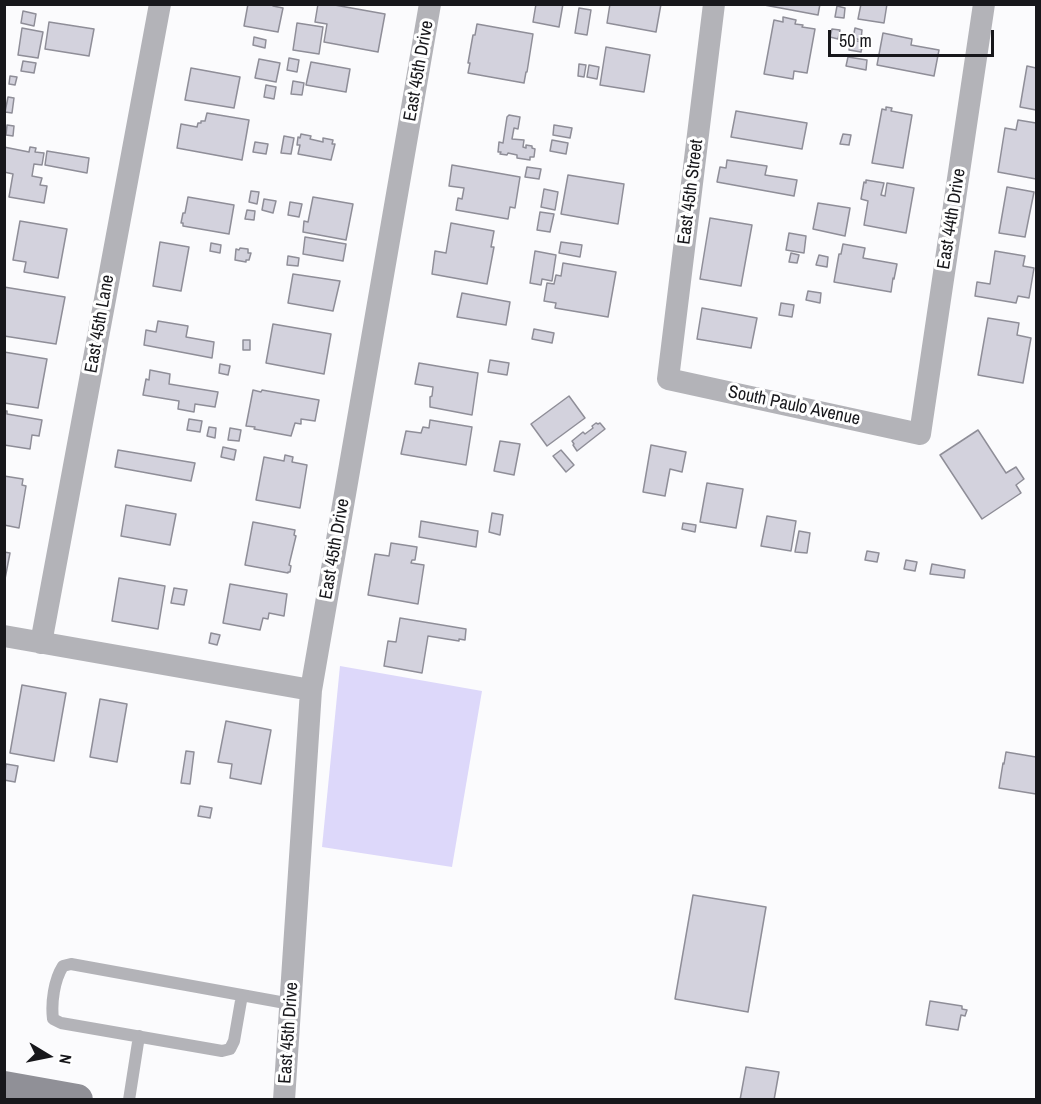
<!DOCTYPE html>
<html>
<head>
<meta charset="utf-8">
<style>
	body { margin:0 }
	#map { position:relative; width:1041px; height:1104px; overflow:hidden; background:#fbfbfd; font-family:"Archivo Narrow",sans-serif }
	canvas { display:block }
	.frame { position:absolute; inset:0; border:6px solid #17171b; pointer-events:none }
	.north { position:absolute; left:18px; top:1026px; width:60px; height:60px; -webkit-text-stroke:4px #fff; paint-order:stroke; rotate:100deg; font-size:16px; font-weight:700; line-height:24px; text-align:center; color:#17171b }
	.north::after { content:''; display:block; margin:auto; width:21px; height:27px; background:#17171b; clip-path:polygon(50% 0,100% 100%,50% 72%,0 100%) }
	.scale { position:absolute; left:828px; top:30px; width:166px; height:27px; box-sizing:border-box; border:3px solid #17171b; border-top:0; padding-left:8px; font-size:18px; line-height:21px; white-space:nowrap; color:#17171b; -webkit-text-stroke:4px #fff; paint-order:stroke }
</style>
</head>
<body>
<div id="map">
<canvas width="1041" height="1104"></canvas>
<div class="frame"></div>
<div class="north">N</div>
<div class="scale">50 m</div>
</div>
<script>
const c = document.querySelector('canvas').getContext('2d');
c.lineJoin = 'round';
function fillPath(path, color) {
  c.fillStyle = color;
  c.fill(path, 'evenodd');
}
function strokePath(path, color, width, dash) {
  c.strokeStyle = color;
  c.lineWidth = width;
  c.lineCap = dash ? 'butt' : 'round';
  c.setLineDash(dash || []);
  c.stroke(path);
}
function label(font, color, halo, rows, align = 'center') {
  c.font = font + ' "Archivo Narrow",sans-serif';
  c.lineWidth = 6;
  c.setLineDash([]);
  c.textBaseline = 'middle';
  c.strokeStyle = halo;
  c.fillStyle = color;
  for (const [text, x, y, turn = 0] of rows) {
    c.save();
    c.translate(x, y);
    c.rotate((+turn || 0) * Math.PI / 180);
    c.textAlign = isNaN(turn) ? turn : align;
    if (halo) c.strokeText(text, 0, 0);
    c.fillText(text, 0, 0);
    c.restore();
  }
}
const green = new Path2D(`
	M340,666L482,691L452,867L322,847Z`);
const building = new Path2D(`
	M248,4H273V6L283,8L278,32L244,26Z
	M318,4H329L385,14L378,52L324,42L327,24L315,22Z
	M536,4H563L559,27L533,22Z
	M610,4H661L656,32L607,23Z
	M759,4H820L818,15Z
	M861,4H887L884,23L858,19Z
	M837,6L845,8L844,18L835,17Z
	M579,8L591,10L587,35L575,33Z
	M23,11L36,14L34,26L21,23Z
	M783,17L796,20L795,24L803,25L802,27L815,29L807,73L794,71L793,79L764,74L774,20L783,22Z
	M49,22L94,29L89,56L45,49Z
	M297,23L323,27L319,54L293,50Z
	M477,24L533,34L527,72H526L524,83L468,73L470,63H468L473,35H475Z
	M22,28L43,32L38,58L18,55Z
	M855,28L862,30L861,40L853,38Z
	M832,29L840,30L838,39L830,37Z
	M883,33L912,39L911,45L939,50L934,76L877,65Z
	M254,37L266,40L265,48L253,45Z
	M851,40L863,42L861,52L849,50Z
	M606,47L650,55L644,92L600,85Z
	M848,57L867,60L866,70L846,66Z
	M289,58L299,60L297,72L287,70Z
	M259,59L280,63L276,82L255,78Z
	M23,61L36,63L34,73L21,71Z
	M311,62L350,69L346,92L306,85Z
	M579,64L586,65L584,77L578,76Z
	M589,65L599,67L597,79L587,77Z
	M1027,66L1036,68V110L1020,107Z
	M191,68L240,77L234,108L185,100Z
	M10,76L17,77L15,85L9,84Z
	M293,81L304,83L302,95L291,94Z
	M266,85L276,87L274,99L264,97Z
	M8,97L14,98L12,113L5,112Z
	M886,107L892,108L891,111L912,115L903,168L872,163L882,109L886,110Z
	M736,111L807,123L802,149L731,137Z
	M207,113L249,120L242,160L177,148L181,124L197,127L198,123H201V121H205Z
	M509,115L520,117L518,129L514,128L512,139L524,140L523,147L526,148V145L532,146V148L535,149L534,157H530V160L517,158V155L508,153L507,155L500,154L501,152H498L499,142L503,143L507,117Z
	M1018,120L1036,123V179L998,172L1005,128L1016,130Z
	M7,125L14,126L13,136L6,135Z
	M554,125L572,128L570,138L553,135Z
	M301,134L311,136L310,139L323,142V138L333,140L332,144H335L331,160L298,154L300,145H297L298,137L300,138Z
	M843,134L851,135L849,145L840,144Z
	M284,136L294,138L291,154L281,153Z
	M552,140L568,143L566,154L550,151Z
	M255,142L268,144L266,154L253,152Z
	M4,147L29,152L30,147L36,148L35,152L44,153L42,165L34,164L32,176L42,178L40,185L47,186L44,203L9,197L13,174L4,172Z
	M47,151L89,158L87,173L45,165Z
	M727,160L767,166L765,175L797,180L794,196L717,182L720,167L726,168Z
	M452,165L520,177L515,208L510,207L508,219L456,210L458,198L462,199L464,188L449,186Z
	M527,167L541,169L539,179L525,177Z
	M568,175L624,184L618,224L561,214Z
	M866,180L884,183L881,195L885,196L887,183L914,188L906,233L864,225L868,201L861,199L864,182L866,183Z
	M1007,187L1034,192L1025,237L999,233Z
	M544,189L558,192L555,210L541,207Z
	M251,191L259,192L257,204L249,202Z
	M188,197L234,205L229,234L183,226V223H181L183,213H185Z
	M313,197L353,204L346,240L303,232L304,221L308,222Z
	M264,199L276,201L273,213L262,210Z
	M290,202L302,204L299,217L288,215Z
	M818,203L850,208L845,236L813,229Z
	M247,210L255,211L254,220L245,219Z
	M540,212L554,214L550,232L537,230Z
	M710,218L752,225L741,286L700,279Z
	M20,221L67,229L58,278L24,272L26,262L13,260Z
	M451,223L494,231L491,247H494L487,284L432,274L435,251L446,253Z
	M789,233L806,236L804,253L786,250Z
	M305,237L346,244L343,261L303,254Z
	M160,242L189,247L181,291L153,286Z
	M561,242L582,245L580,257L559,253Z
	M211,243L221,245L220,253L210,251Z
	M843,244L865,248L863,258L897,264L894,279L893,278L891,292L834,282L839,254H841Z
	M240,248L248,249V253H251L249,260H246V262L235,260L236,249L239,250Z
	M535,251L556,255L552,281L542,279L541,285L530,283Z
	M995,251L1025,256L1023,266L1034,268L1029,298L1018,296L1016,303L975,296L977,282L990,284Z
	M791,253L799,255L797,263L789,262Z
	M819,255L828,257L827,267L816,265Z
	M288,256L299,258L298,266L287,265Z
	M563,263L616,272L608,317L555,308L556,303L544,301L547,283L554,284L556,275L561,276Z
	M293,274L340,281L333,311L288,303Z
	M4,287L65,297L56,344L4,336Z
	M808,291L821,293L820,303L806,300Z
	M462,293L510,302L506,325L457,317Z
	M781,303L794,305L792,317L779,315Z
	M702,308L757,318L751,348L697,339Z
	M988,318L1019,323L1017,335L1031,338L1023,383L978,375Z
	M158,321L188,326L186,337L214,342L212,358L144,345L146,330L156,332Z
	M273,324L331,334L324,374L266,363Z
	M534,329L554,333L552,343L532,339Z
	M243,340H250V350H243Z
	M4,352L47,359L38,408L4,403Z
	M490,360L509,363L507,375L488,372Z
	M419,363L478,373L472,415L430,407V397L432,396L433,387L415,384Z
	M220,364L230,366L228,375L219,373Z
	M150,370L170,374L169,384L218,392L215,407L195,404L194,412L178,409L179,401L143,395L146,379L149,380Z
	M253,390L261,392L262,390L319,400L315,421L301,419V424L295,423L291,436L254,429L255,427L246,426Z
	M569,396L585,418L547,446L531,424Z
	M4,411H7V414L42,420L39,436L32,435L30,449L4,445Z
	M189,419L202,421L200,432L187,430Z
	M430,420L472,427L466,465L401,454L406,431L421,433L423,427L429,428Z
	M596,423L598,424L600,423L605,429L577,451L573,445L574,444L572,441L583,432L585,434L593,428L592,426Z
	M209,427L216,428L215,438L207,436Z
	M230,428L241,430L239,441L228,440Z
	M978,430L1006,473L1016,467L1024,479L1016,485L1021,493L982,519L940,455Z
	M500,441L520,444L514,475L494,471Z
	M651,445L686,452L682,472L670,469L665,496L643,492Z
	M223,447L236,450L234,460L221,457Z
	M118,450L195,463L191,481L115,467Z
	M561,450L574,465L566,472L553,456Z
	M285,455L293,457L292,462L307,465L300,508L256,500L264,457L284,461Z
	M4,476L23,479L22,485L26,486L19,528L4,525Z
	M707,483L743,489L736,528L700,522Z
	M126,505L176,514L170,545L121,536Z
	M492,513L503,515L500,535L489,532Z
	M767,516L796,521L791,551L761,546Z
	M421,521L478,531L476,547L419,537Z
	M253,522L295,530L294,535L296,536L289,565L291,566L290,572H288V573L245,565Z
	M683,523L696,525L695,532L682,529Z
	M799,531L810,533L807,553L795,552Z
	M391,543L417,547L415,560H412L411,563L424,565L418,604L368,595L375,554L389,556Z
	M867,551L879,553L877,562L865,560Z
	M4,552L10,553L4,584Z
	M906,560L917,562L915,571L904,569Z
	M932,564L965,570L964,578L930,574Z
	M119,578L165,586L158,629L112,621Z
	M230,584L287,594L284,616L269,613L268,619L263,618L260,630L223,623Z
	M174,588L187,590L184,605L171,603Z
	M400,618L466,629L465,640L459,639V641L428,636L422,673L384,666L388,641L396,642Z
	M211,633L220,635L217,645L209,643Z
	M22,685L66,693L54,761L10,753Z
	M100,699L127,704L117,762L90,757Z
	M226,721L271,730L261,784L230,778L232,764L218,762Z
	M186,751L194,752L190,784L181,783Z
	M1006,752L1036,757V794L999,788L1003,763L1004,764Z
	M6,764L18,766L15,782L4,780Z
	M200,806L212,808L210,818L198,816Z
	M693,895L766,907L748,1012L675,999Z
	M930,1001L962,1006V1009L967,1010L965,1016L961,1015L958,1030L926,1025Z
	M746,1067L779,1072L774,1100H740Z`);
const lane = new Path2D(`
	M242,995L234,1041L230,1049L222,1051L61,1023L53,1019C51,1003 54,980 63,966L71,964L291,1004
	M129,1100L139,1036`);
const street = new Path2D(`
	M714,4L668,379L920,434L984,4
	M4,636L311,690
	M41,643L160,4
	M284,1100L311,690L430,4`);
const secondary = new Path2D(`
	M4,1087L77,1100`);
const streetNames = [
	["East 45th Drive",419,71,-80],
	["East 45th Street",691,192,-83],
	["East 44th Drive",952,219,-81],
	["East 45th Lane",100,324,-80],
	["South Paulo Avenue",794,406,12],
	["East 45th Drive",335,549,-80],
	["East 45th Drive",289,1033,-86]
];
fillPath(green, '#ddd8fa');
fillPath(building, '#d3d2dd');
strokePath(building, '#8f8e98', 1.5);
strokePath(lane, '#b3b3b8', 12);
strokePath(street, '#b3b3b8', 22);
strokePath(secondary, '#909097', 32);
label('18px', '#17171b', '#fff', streetNames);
</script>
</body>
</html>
